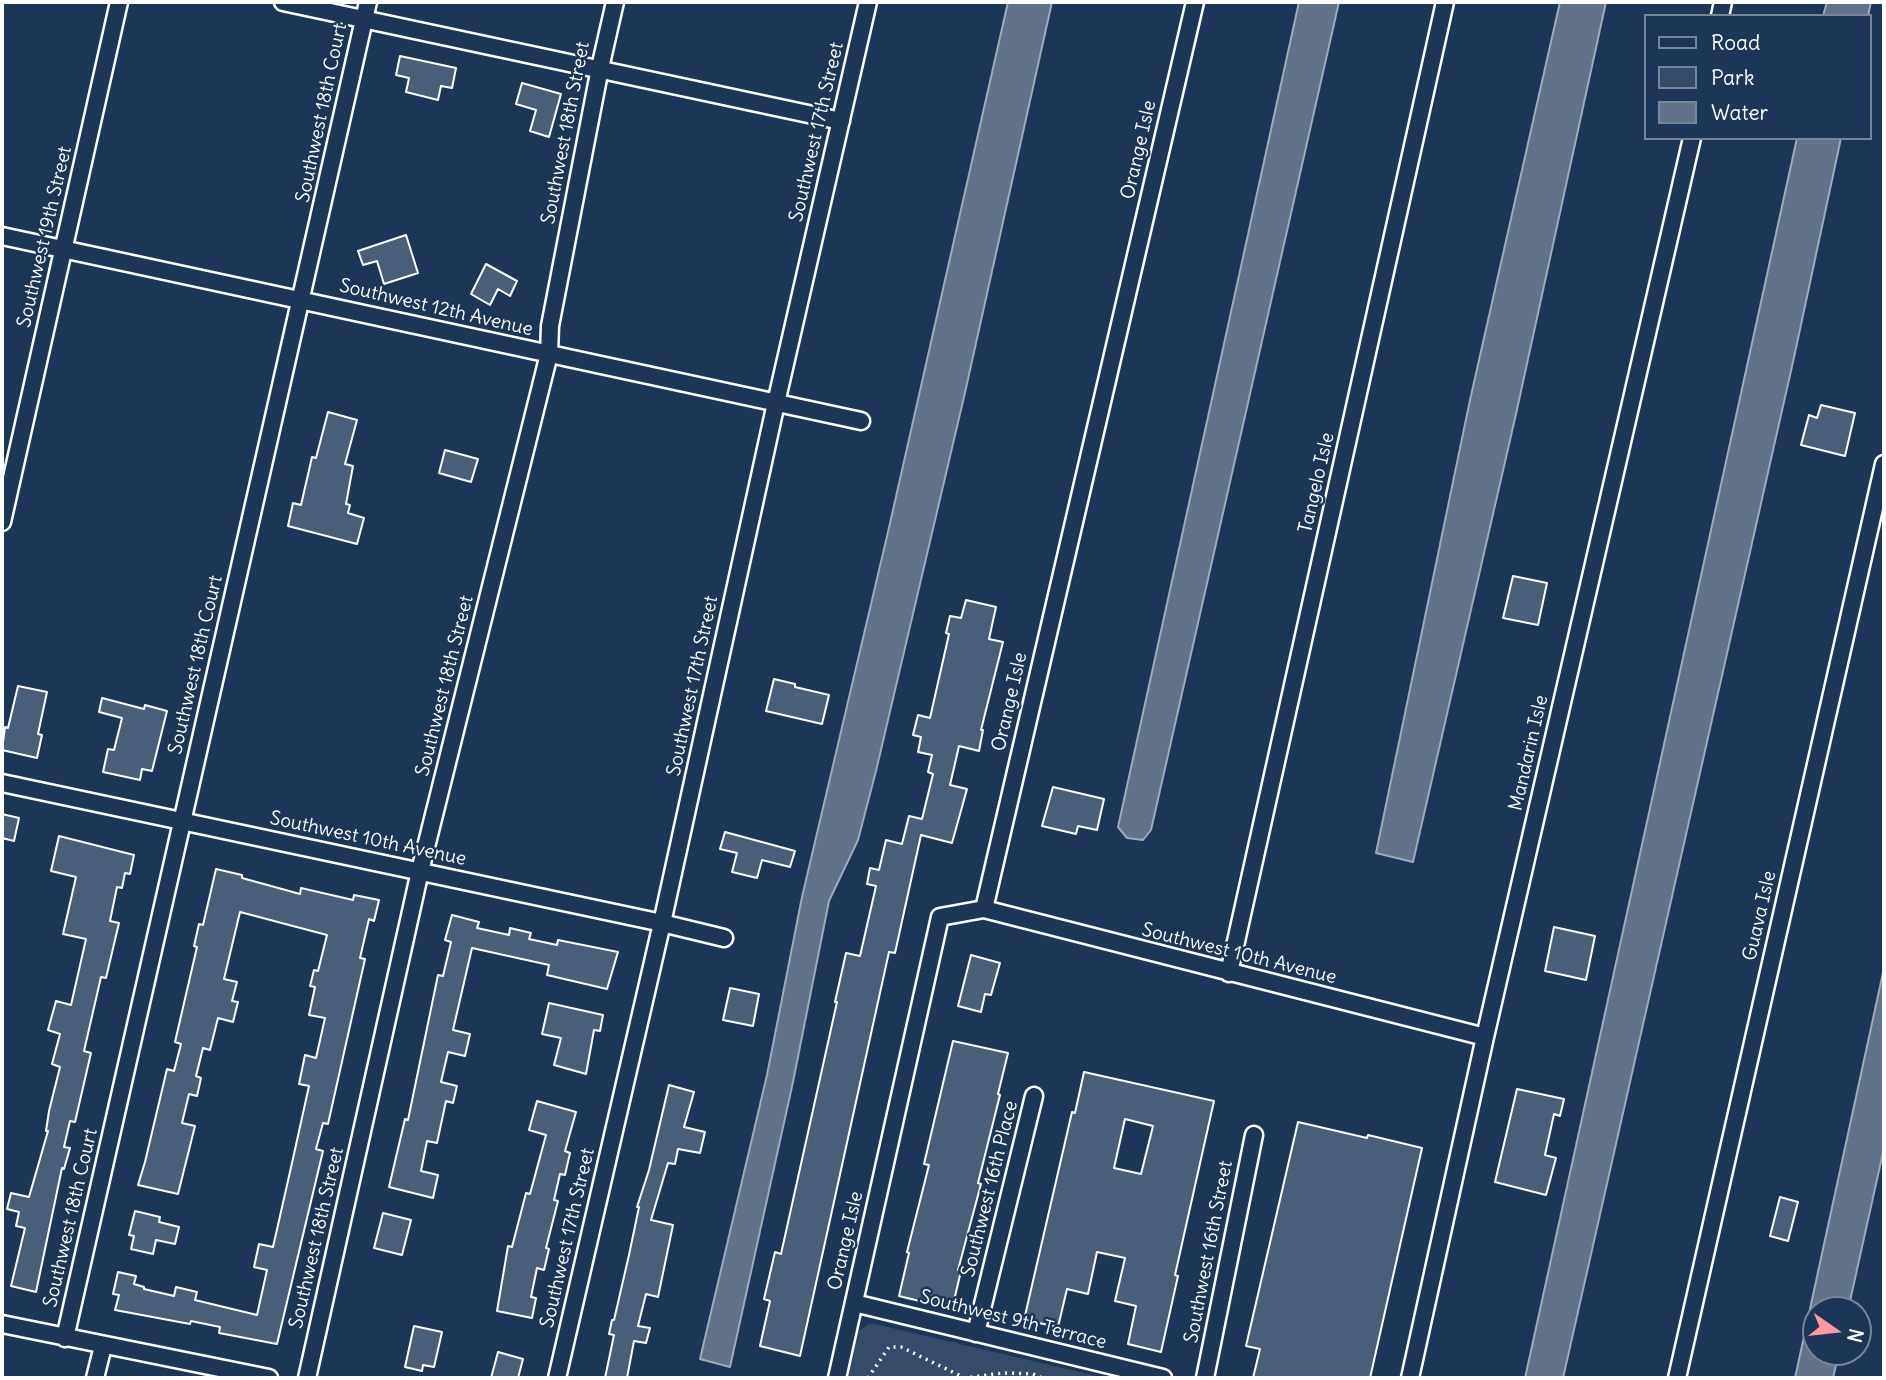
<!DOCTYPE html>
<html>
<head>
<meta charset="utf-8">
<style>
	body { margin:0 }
	#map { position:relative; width:1886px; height:1380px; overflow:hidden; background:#1d3557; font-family:Delius,sans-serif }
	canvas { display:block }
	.frame { position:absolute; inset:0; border:4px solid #fff; pointer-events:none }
	.legend { position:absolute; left:1644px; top:14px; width:228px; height:126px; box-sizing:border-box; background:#1d3557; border:2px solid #77869a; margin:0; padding:9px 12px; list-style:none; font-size:21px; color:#fff }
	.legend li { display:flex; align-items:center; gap:14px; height:35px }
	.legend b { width:35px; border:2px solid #77869a }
	.north { position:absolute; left:1802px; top:1296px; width:70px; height:70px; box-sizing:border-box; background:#1d3557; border:2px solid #77869a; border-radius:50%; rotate:104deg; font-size:19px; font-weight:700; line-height:28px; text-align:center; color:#fff }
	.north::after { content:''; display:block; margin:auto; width:24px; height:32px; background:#ff9aa2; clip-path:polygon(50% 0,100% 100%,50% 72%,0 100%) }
</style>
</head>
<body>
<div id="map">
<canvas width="1886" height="1380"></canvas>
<div class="frame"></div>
<ul class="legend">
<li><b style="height:9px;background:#1d3557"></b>Road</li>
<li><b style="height:19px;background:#364b69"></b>Park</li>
<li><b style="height:19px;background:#617289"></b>Water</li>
</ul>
<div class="north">N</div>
</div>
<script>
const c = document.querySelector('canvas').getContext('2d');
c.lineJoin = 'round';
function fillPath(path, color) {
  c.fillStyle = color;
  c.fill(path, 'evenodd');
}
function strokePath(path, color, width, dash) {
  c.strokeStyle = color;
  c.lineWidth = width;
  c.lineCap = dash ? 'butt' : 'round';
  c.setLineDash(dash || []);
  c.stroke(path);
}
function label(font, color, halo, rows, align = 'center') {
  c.font = font + ' Delius,sans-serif';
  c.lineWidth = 5;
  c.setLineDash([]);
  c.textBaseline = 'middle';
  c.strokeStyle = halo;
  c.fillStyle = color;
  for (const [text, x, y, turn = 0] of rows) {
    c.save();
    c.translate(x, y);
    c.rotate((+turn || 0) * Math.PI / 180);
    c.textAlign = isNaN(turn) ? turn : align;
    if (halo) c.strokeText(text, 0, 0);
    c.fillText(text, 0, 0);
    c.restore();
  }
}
const green = new Path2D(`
	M869,1324H875L1105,1378H847L857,1332Z`);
const water = new Path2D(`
	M1008,2H1052L964,397L876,771L858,840L829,901L793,1082L730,1367L700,1359L767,1075L802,897L888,532Z
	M1299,2H1339L1151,830L1143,840L1127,838L1118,827Z
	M1560,2H1606L1516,414L1413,862L1376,853L1470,400Z
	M1827,2H1871L1868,16H1823Z
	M1797,138H1841L1793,362L1563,1378H1525Z
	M1884,968V1148L1848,1310H1816V1352H1839L1833,1378H1795Z`);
const building = new Path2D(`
	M400,56L456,68L452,88L441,86L438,100L406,92L409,78L396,75Z
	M522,83L561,94L549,137L530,131L536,110L516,104Z
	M406,235L418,273L384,284L377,261L363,265L358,251Z
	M486,264L517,281L510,296L498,289L490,305L471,294Z
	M1821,405L1855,413L1845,456L1801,445L1809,415L1817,418Z
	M328,412L357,420L345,464L353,466L346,504L350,505L348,513L364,518L357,544L288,526L293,503L301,505L312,457L316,458Z
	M445,450L478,459L471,482L439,473Z
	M1513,576L1547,583L1538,625L1503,618Z
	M966,600L996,607L989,639L1003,642L981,730H983L979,751L959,746L950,785L967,789L952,843L921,835L895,953L889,952L800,1356L760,1346L770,1301L764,1299L775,1252L781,1254L837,1002H835L846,953L860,956L876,886L867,884L870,868L879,870L886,840L902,844L909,816L922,819L933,774L928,772L932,755L918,752L921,737L913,735L918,715L930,718L949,634L946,633L950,616L961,618Z
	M774,679L795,684V687L829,695L822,724L766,711Z
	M18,686L47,692L38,734L42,735L37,758L2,750L5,727L8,728Z
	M102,698L144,709L145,705L167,711L152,771L142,769L140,780L103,772L108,749L114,750L122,718L99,712Z
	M1053,787L1104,799L1097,830L1078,826L1076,834L1042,826Z
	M2,814L19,818L14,841L2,838Z
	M725,832L795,851L790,867L762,860L757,878L732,872L737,853L720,849Z
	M59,836L134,855L130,874L125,873L122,888L117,887L110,921L119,923L106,978L101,977L84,1051L91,1053L75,1122L70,1121L64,1147L70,1148L64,1169L62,1168L36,1292L11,1286L25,1228L16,1226L19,1212L7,1209L11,1193L29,1197L48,1131H46L49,1111L60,1067L52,1064L60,1034L48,1030L56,1001L71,1005L86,939L63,934L76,877L51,871Z
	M216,869L242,875V878L300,894L301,888L353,900L354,895L379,900L374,921L369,919L360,958L365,959L328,1124L323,1123L316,1149L323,1151L277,1344L219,1333L220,1327L191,1321L190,1324L115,1310L119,1295L113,1294L118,1272L136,1276L134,1284L144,1287V1289L174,1296L176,1287L197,1292L195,1300L257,1315L267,1270L254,1267L259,1244L273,1247L292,1163L309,1086L299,1084L305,1055L316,1058L325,1018L309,1015L315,987L310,986L314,970L318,971L327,935L240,912L224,979L237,982L232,1001L238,1002L233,1022L218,1018L210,1050L203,1048L196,1076L201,1078L197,1096L189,1094L182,1123L195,1126L178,1194L138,1185L145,1162L167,1069L174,1071L181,1044L175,1042L197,947L194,946L199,924L203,925Z
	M452,915L479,922L477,928L509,935L510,928L531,933L529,939L557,945L558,940L618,952L607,989L547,975L549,965L472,948L453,1030L470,1034L465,1056L448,1052L441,1082L457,1086L453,1103L446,1101L437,1143L427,1141L421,1171L438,1175L433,1198L389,1187L405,1119L408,1120L438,975L443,976L451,942L445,940Z
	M1554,927L1595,936L1586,980L1545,971Z
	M971,955L1000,963L991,995L985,994L981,1012L958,1006Z
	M730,988L759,994L753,1026L723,1020Z
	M549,1003L603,1015L600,1031L594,1030L586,1074L554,1065L561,1038L542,1034Z
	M953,1041L1008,1053L998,1094L1000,1095L978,1183L981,1184L958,1270L961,1271L952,1309L899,1296L909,1253L907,1252L929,1165L924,1164Z
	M1084,1072L1214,1101L1175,1275L1178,1276L1161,1352L1128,1344L1136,1306L1115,1301L1125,1258L1097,1252L1088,1294L1067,1289L1058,1327L1024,1320L1072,1112L1075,1113ZM1125,1119L1153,1126L1141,1174L1114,1168Z
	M669,1085L694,1092L684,1127L705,1132L700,1153L678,1149L675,1164L668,1163L651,1220L673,1225L658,1297L646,1294L638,1326L650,1328L646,1343L634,1341L627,1378H605L614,1335L609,1334L612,1320H614L629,1255L639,1207H637L649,1170Z
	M1517,1089L1564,1099L1560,1116L1554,1114L1545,1155L1556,1158L1546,1195L1495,1182Z
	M537,1101L576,1112L565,1151L570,1153L565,1175L560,1174L554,1200L558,1201L546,1248L549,1249L544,1270L537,1268L531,1297L536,1298L532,1318L497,1311L508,1246L512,1247L526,1193L530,1194L546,1135L529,1130Z
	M1298,1122L1367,1138L1368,1135L1422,1148L1370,1378H1253L1260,1349L1246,1346Z
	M1780,1197L1798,1202L1788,1241L1770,1236Z
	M135,1211L160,1217L159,1222L179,1227L175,1244L156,1240L153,1254L131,1249L134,1236L129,1235Z
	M383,1213L411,1220L402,1255L374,1248Z
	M414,1326L442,1332L434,1367L423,1365L422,1371L405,1367Z
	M498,1352L523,1359L518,1378H491Z`);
const path = new Path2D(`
	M868,1378L889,1347H901L965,1378L1003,1373L1033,1374L1042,1378`);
const minor = new Path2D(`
	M283,2L841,121
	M1720,16L1723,2
	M2,236L861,421
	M2,522L119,2
	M2,783L662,923L724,938
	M984,909L1485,1037
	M1229,973L1445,2
	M854,1303L1163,1378
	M2,1324L269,1378
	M976,1333L1034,1096
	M65,1338L368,2
	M95,1378L103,1346
	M307,1378L420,871L549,354L550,326L600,68L615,2
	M557,1378L662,923L776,403L868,2
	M837,1378L940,917L984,909L1195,2
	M1205,1378L1254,1135
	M1410,1378L1485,1037L1692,138
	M1677,1378L1884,464`);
const streetNames = [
	["Southwest 18th Court",322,113,-78],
	["Southwest 17th Street",817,132,-77],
	["Southwest 18th Street",566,133,-79],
	["Orange Isle",1139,150,-77],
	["Southwest 19th Street",45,237,-77],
	["Southwest 12th Avenue",436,308,13],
	["Tangelo Isle",1317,483,-77],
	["Southwest 18th Court",196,665,-77],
	["Southwest 18th Street",445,686,-76],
	["Southwest 17th Street",693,686,-78],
	["Orange Isle",1010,702,-77],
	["Mandarin Isle",1529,753,-77],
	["Southwest 10th Avenue",368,839,12],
	["Guava Isle",1760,916,-77],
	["Southwest 10th Avenue",1239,954,14],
	["Southwest 16th Place",990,1189,-76],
	["Southwest 18th Court",71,1218,-77],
	["Southwest 18th Street",317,1238,-77],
	["Southwest 17th Street",568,1238,-77],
	["Orange Isle",846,1241,-77],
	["Southwest 16th Street",1209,1252,-79],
	["Southwest 9th Terrace",1013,1320,14]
];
fillPath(green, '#364b69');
fillPath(water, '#617289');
strokePath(water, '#a0aab8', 2);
fillPath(building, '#4a5d79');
strokePath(building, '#fff', 2);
strokePath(minor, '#fff', 21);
strokePath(path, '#fff', 3.5, [2, 5]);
strokePath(minor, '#1d3557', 16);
label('19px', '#fff', '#1d3557', streetNames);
</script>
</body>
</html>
